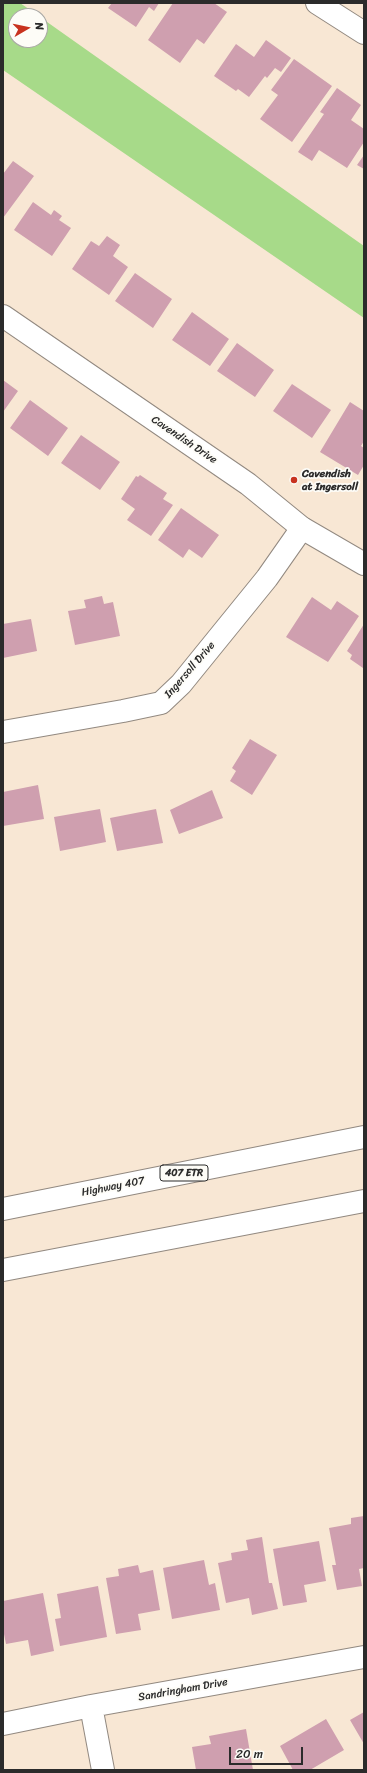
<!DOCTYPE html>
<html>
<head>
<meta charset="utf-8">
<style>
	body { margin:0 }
	#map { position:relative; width:367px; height:1773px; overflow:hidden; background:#f8e7d4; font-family:Sriracha,sans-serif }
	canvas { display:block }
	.frame { position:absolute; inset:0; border:4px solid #2b2b2b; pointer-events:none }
	.north { position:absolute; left:8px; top:8px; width:40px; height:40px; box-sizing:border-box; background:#fdfcf7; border:1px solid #a9a8a5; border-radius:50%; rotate:81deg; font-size:11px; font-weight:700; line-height:16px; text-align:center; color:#2b2b2b }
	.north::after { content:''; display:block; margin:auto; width:14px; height:18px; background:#c8321e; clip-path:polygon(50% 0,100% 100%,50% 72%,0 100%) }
	.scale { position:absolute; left:229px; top:1747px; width:74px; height:18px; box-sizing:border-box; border:2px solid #2b2b2b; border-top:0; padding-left:5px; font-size:12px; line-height:14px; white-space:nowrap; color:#2b2b2b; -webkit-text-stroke:3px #fdfcf7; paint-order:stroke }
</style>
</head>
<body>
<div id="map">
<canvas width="367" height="1773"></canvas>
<div class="frame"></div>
<div class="north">N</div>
<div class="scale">20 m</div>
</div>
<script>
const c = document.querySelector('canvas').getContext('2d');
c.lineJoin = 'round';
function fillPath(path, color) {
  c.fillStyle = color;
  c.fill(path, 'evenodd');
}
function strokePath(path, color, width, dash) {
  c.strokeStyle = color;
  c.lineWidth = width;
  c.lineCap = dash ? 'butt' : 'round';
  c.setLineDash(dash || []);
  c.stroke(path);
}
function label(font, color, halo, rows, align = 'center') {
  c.font = font + ' Sriracha,sans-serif';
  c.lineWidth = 3.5;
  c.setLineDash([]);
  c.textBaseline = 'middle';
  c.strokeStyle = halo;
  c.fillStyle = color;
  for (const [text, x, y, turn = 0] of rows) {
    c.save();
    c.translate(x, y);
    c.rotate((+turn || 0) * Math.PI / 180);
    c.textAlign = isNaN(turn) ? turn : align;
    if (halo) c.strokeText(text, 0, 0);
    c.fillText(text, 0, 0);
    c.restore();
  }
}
const green = new Path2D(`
	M3,3H20L39,16H16V40H40V17L364,246V318L3,70Z`);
const building = new Path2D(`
	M112,3H159L154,11L149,7L136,27L108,8Z
	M173,3H214L227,12L204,44L197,39L180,63L148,40Z
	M266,40L291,58L281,72L275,68L267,78L265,76L249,97L238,89L236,91L214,76L236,44L254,57Z
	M294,59L332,86L292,142L260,119L278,95L271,90Z
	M337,88L361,105L351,120L364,129V142L347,168L319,150L312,161L298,152L324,114L320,112Z
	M364,155V169L357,165Z
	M13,161L34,176L3,218V174Z
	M33,202L51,215L54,210L62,216L59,220L71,228L52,256L14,230Z
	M107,236L120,245L113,256L128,267L109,295L72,269L91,241L99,246Z
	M135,273L172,299L153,328L115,301Z
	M192,312L229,339L210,366L172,340Z
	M237,343L274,370L255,397L217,371Z
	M3,380L18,391L3,412Z
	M292,384L331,410L312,438L273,411Z
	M30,400L68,428L48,456L10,428Z
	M350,402L364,411V441L361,446L364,448V465L358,475L320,452Z
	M81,435L120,462L100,490L61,463Z
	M140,475L167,493L163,499L173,505L151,536L127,520L135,509L121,499L136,476L138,477Z
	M181,508L219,535L202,558L189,549L183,558L158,540Z
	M102,596L104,604L113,602L120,636L75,645L68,611L86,608L84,600Z
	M312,597L331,610L337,601L359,616L328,662L286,637Z
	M31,619L37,651L3,658V624Z
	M364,624V667L363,668L350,659L352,655L347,651Z
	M250,739L277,755L252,795L230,781L236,771L232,768Z
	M38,785L44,819L3,826V792Z
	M212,790L223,818L179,834L170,810Z
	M100,809L106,842L60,851L54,817Z
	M156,809L163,843L117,851L110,818Z
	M364,1516V1568L359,1569L362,1586L337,1590L332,1565H336L329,1528L351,1524V1518Z
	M262,1537L269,1583H272L278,1609L252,1615L249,1598L226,1603L218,1563L232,1560L231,1553L248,1550L246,1540Z
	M319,1541L326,1581L304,1585L307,1602L283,1606L273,1549Z
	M204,1560L209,1585L215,1583L220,1610L172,1619L163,1568Z
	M138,1565L140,1573L153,1570L160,1610L138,1614L141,1630L116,1634L106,1578L119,1576L118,1569Z
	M98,1586L107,1637L60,1646L55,1619L61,1618L57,1594Z
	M43,1593L54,1651L31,1656L28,1640L6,1644L3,1629V1601Z
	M364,1712V1744L350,1720Z
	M326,1719L344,1750L310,1770H293L280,1746Z
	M246,1729L253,1770H196L192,1747L211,1744L209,1736Z`);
const street = new Path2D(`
	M317,3L364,33
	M3,732L123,711L161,703L181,684L267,578L302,528
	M91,1706L103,1770
	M3,1724L91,1706L364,1657`);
const secondary = new Path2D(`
	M3,316L248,484L302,528L364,564`);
const highway = new Path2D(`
	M3,1209L364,1137
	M3,1270L364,1201`);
const markers = [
	[294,480,4,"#c8321e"]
];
const shields = [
	[184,1173,48]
];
const shieldNames = [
	["407 ETR",184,1173]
];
const streetNames = [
	["Cavendish Drive",184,440,34],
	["Ingersoll Drive",190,670,-49],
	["Highway 407",113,1187,-11],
	["Sandringham Drive",183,1690,-10]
];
const poiNames = [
	["Cavendish",302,474],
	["at Ingersoll",302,487]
];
fillPath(green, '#a7da89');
fillPath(building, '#cf9faf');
strokePath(street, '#928980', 24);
strokePath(secondary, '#928980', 24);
strokePath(highway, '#928980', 24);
strokePath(street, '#fff', 22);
strokePath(secondary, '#fff', 22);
strokePath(highway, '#fff', 22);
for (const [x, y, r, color] of markers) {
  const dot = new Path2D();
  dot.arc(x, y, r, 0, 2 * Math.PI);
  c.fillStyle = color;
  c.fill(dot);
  strokePath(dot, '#fdfcf7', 1.5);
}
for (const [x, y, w] of shields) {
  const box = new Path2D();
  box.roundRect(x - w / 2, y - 8, w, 16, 3);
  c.fillStyle = '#fdfcf7';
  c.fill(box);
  strokePath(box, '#2b2b2b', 1);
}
label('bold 10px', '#2b2b2b', null, shieldNames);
label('11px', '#2b2b2b', '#fdfcf7', streetNames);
label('bold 11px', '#2b2b2b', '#fdfcf7', poiNames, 'left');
</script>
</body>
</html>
